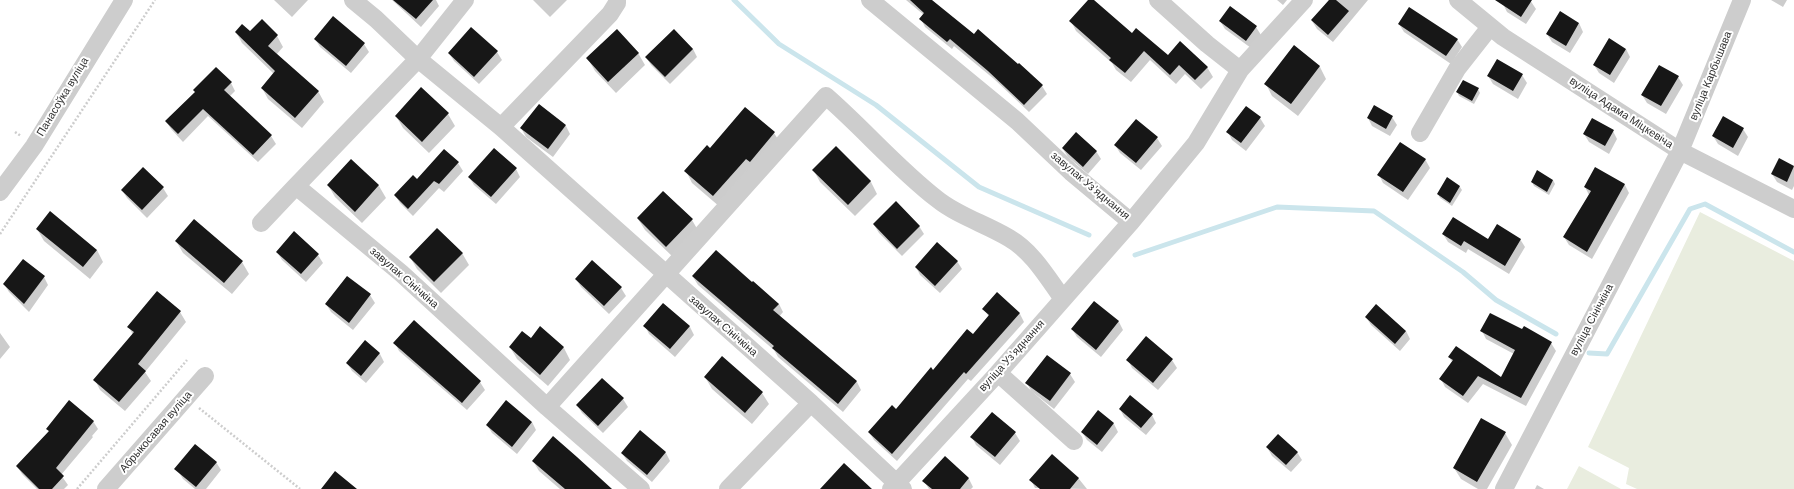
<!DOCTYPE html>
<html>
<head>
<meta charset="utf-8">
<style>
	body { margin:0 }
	canvas { display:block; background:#fff }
</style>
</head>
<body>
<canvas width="1794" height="489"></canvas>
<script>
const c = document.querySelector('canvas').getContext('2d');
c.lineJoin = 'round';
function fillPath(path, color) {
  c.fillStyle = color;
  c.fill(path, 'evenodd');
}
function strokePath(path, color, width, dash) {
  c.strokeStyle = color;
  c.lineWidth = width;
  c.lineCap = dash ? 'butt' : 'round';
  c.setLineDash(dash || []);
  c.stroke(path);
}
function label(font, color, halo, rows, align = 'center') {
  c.font = font + ' Helvetica,sans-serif';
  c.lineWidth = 4;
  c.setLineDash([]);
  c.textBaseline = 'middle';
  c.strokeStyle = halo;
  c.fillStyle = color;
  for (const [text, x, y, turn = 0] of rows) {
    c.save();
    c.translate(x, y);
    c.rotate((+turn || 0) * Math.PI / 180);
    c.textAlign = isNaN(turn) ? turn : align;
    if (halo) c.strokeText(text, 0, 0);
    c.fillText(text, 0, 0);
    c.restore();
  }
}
const green = new Path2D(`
	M1700,212L1794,261V489H1637L1626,484L1629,468L1588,447Z
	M1579,466L1621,489H1567Z`);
const shadow = new Path2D(`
	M274,0H308L292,17Z
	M392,0H436L439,6L421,27Z
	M533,0H567L550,17Z
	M906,0H930L974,36L1042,86L1047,94L1029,112L994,79L954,46L952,49L925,27L921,19L924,15Z
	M1089,0H1092L1132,35L1168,56L1207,67L1213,77L1201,89L1185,74L1176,84L1150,60L1131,82L1116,70L1112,63L1076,31L1071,21Z
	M1277,0H1287L1283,5Z
	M1329,0H1368L1333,42L1317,29L1312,21Z
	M1501,0H1530L1536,9L1526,24L1507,12Z
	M1771,0H1787L1783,7Z
	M1220,21L1256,27L1261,35L1251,48L1225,29Z
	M1579,23L1583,32L1570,53L1552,42L1547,34Z
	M1399,24L1457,39L1462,47L1451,64L1404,32Z
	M471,29L497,52L502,60L479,84L454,61L449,53Z
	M674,30L693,49L697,57L670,84L651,65L646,57Z
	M236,32L277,36L283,47L276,55L318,91L324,102L302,128L268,99L262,88L274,74L242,43Z
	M315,39L364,44L369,52L351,73L320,47Z
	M1294,47L1320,67L1326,79L1298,116L1272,96L1266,84Z
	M1626,49L1630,57L1614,83L1599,73L1594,65Z
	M638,53L645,65L616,93L595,71L588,59Z
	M1522,75L1527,83L1518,99L1493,84L1488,76Z
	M1678,77L1683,85L1666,114L1647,103L1642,95Z
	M1463,81L1478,89L1480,93L1474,104L1459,96L1457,92Z
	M231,83L235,91L229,97L271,136L276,144L258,162L208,116L183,142L171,129L166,121Z
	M448,114L455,126L429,153L403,128L396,116Z
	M1392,117L1397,125L1390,136L1372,126L1368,118Z
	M1260,118L1265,126L1246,151L1232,140L1228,132Z
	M1724,118L1743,129L1748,137L1738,156L1718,144L1713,136Z
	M566,126L570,134L553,157L526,137L521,128Z
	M1613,131L1617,139L1609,154L1589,142L1584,134Z
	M774,133L781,144L720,207L692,183L686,171L711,149Z
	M1157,138L1162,146L1141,170L1120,153L1115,145Z
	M836,148L871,182L877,194L855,216L820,182L814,171Z
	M1063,149L1096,151L1101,159L1088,174L1068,157Z
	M1425,159L1430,168L1408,200L1383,183L1379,175Z
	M351,160L379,186L386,198L362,223L335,197L328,185Z
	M1780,160L1794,167V186L1792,190L1777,182L1772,174Z
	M458,163L463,171L444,192L439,188L413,216L400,203L395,195L417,180Z
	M143,168L163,188L168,196L147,218L127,198L122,190Z
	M1596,168L1625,185L1629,193L1592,259L1569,245L1564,237L1589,195L1585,187Z
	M516,169L520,177L496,204L474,185L469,177Z
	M1448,179L1460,187L1462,190L1452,206L1440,198L1438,194Z
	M1553,180L1555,184L1549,195L1534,186L1532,182Z
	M664,192L692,220L699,232L674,258L645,230L638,219Z
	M874,225L919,226L924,234L902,256L879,233Z
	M37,229L97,250L103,262L90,279L44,241Z
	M294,233L318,255L323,263L306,282L282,260L277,252Z
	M1443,234L1488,240L1520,239L1525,247L1509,274L1468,249L1466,253L1448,242Z
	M176,241L242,262L249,274L232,294L183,253Z
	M462,253L469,265L441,293L417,269L410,257Z
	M957,261L962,269L940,293L920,275L916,267Z
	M44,277L48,285L29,312L9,292L4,284Z
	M693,277L752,284L779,304L783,312L779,317L857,382L861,390L843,412L778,357L774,350L698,285Z
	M576,279L621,288L626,296L609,314L581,287Z
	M157,292L180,312L186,322L145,372L151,381L125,411L100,390L95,380L133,335L129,327Z
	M997,294L1020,314L1024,322L971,381L968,379L897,461L874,440L869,432L896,410L934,371L973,335L989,317L984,309Z
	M370,295L375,303L353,330L331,312L326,304Z
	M1094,302L1119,322L1123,330L1101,357L1077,337L1072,329Z
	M664,304L690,327L694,335L675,357L649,334L645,326Z
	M1366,317L1406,331L1410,339L1400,351L1371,325Z
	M414,322L480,382L485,390L467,410L399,351L395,343Z
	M541,328L564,348L570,360L548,386L517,359L510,347L531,339Z
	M1482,331H1523L1551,343L1556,351L1526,406L1483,384L1468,403L1445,387L1441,379L1453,363L1449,357L1502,378L1514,354L1486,339Z
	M0,333L10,347L0,359Z
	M366,342L380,354L384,362L366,383L352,371L347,363Z
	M1048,356L1070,374L1075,382L1054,409L1031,391L1027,383Z
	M1128,360H1172L1177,368L1158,390L1132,368Z
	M705,377L762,393L769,404L752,424L712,389Z
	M623,399L628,407L603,433L582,413L577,405Z
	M1120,409L1152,415L1156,423L1146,435L1124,417Z
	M1098,411L1114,424L1118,432L1102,452L1087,440L1082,432Z
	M93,421L98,429L92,436L93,437L61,475L68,485L64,489H37L22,474L17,466L49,432L47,429Z
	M532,422L536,430L517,454L492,433L487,425Z
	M640,431L666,453L670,461L652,482L627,461L622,453Z
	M1015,433L1020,441L1000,465L976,445L972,437Z
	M1505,433L1512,445L1487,489H1478L1461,479L1454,468Z
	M1267,447L1297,452L1302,460L1291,472L1272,456Z
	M1052,455L1079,479L1087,489L1035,488L1031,480Z
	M945,457L969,479L973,487L971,489H929L924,481Z
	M533,461L611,489H560L539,471Z
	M216,462L221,470L206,489H195L183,479L178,471Z
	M1537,485L1544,489H1535Z`);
const stream = new Path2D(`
	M734,0L779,44L876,105L979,187L1089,235
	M1135,255L1277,207L1374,211L1463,272L1496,300L1556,334
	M1589,353L1607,354L1690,209L1705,204L1794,252`);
const building = new Path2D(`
	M393,0H433L416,19Z
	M910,0H932L974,34L978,29L1018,64L1019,63L1043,85L1024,105L988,71L950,39L947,42L919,19L924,13Z
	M1088,0H1094L1132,33L1136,28L1168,55L1180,41L1208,67L1195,80L1179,65L1170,75L1144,51L1125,73L1109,60L1111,58L1069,21Z
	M1329,0H1336L1349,11L1328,35L1311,20Z
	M1495,0H1532L1521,17Z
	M1230,6L1257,26L1246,41L1219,21Z
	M1409,7L1458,39L1446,56L1398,24Z
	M1560,11L1579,23L1566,46L1546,34Z
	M333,16L365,43L346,66L314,39Z
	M262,19L278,35L268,46L319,91L295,118L261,88L275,71L235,32L242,24L250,31Z
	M471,27L498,51L474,77L448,53Z
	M617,29L639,53L608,82L586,58Z
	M674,29L693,49L665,77L645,57Z
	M1609,38L1626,49L1610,75L1593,65Z
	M1294,45L1320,66L1291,104L1264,84Z
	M1497,59L1523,74L1513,91L1487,76Z
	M1659,65L1679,76L1661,106L1641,95Z
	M216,67L232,82L224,90L272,135L253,155L203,109L178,134L165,121L195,92L193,90Z
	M1463,80L1479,88L1472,101L1456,92Z
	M421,87L449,113L422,142L395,116Z
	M539,104L566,125L548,149L520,128Z
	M1374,105L1393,116L1386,129L1367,118Z
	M1246,106L1261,117L1241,143L1226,132Z
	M745,107L775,132L750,162L746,159L713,196L684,171L707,145L710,148Z
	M1723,116L1744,128L1733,148L1712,136Z
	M1592,118L1614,130L1605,146L1583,134Z
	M1136,119L1158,137L1136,163L1114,145Z
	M1076,132L1097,151L1083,167L1062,148Z
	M1400,142L1426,159L1403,192L1377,175Z
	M836,146L871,181L848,205L812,170Z
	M494,148L517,168L491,197L468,177Z
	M444,149L459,162L439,184L434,181L408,209L394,195L413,175L417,179Z
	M1779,158L1794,166L1787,182L1771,174Z
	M351,159L379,185L355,212L327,185Z
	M143,167L164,187L142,210L121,190Z
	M1595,167L1625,184L1587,252L1563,237L1591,191L1584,187Z
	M1537,170L1553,180L1547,192L1531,182Z
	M1447,177L1460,186L1450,203L1437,194Z
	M663,191L693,219L666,247L637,218Z
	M896,201L920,226L897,249L873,224Z
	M50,211L97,250L83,267L36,229Z
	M1453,217L1488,239L1497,224L1521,239L1505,266L1464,241L1461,246L1442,234Z
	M194,219L243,261L224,283L175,241Z
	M437,228L463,253L434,282L409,257Z
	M294,231L319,254L301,274L276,252Z
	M937,242L958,261L935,286L915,267Z
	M716,250L752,282L753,281L779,304L773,310L857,381L838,404L772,348L774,346L692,276Z
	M23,259L45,276L24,304L3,284Z
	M592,260L622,287L604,306L575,279Z
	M347,276L371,294L349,323L325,304Z
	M157,291L181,311L138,364L146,371L119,402L93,380L134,332L127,327Z
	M997,292L1020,313L966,374L964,372L892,454L868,432L892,405L896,409L931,367L933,370L967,329L973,334L989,315L982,309Z
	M1094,301L1119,321L1096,350L1071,329Z
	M663,303L690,326L670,349L643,326Z
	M1376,304L1406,331L1395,344L1365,317Z
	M1490,313L1522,329L1524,326L1552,342L1521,398L1478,376L1463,396L1439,379L1453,360L1448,357L1456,346L1501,377L1515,350L1480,331Z
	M414,320L481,381L462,403L393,343Z
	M540,326L564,347L540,375L509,347L522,331L531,338Z
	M1146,336L1173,359L1153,383L1126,360Z
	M365,340L380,353L361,376L346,363Z
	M1047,355L1071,373L1050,401L1025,383Z
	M722,356L763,392L745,413L704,377Z
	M602,378L624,398L598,426L576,405Z
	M1130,395L1153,414L1141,428L1119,409Z
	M69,400L94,421L56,468L64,476L52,489H39L16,466L49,431L46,429Z
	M506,400L532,422L512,447L486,425Z
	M1098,410L1114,423L1097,445L1081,432Z
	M992,412L1016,432L995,457L970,437Z
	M1481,418L1506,432L1477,482L1453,468Z
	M640,430L666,452L647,475L621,453Z
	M1278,434L1298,452L1286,465L1266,447Z
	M553,436L577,457L612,489H565L532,461Z
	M195,444L217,462L196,487L174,469Z
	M1052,454L1079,478L1070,489H1040L1029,480Z
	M945,456L969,478L960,489H932L922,481Z
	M844,463L872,489H820Z
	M335,471L357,489H321Z`);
const path = new Path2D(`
	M15,132L21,136
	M0,234L155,0
	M199,408L300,489
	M77,489L187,360`);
const minor = new Path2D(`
	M353,0L376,19L418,59L501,127L811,403L903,489
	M465,0L418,59L296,186L401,273L547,407L641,489
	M870,0L1017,121L1071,172L1131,222
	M1158,0L1207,44L1240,70
	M1458,0L1503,37L1680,151L1794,209
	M501,127L610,14L617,3V0
	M1420,133L1457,69L1490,27
	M0,192L34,146L124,0
	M261,223L296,186
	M998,373L1074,441
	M547,407L826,96C864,129 897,168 937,199C958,216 986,224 1009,238C1033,252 1047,277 1063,299
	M106,489L205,376
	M728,489L811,403
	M891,489L998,373L1131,222L1196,143L1240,70L1304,0
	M1504,489L1680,151L1742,0`);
const streetNames = [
	["вуліца Карбышава",1711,76,-68],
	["Панасоўка вуліца",63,97,-59],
	["вуліца Адама Міцкевіча",1621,113,33],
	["завулак Узʼяднання",1090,186,40],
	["завулак Сінічкіна",404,278,41],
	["вуліца Сінічкіна",1592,320,-62],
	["завулак Сінічкіна",723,326,41],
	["вуліца Узʼяднання",1012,356,-48],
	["Абрыкосавая вуліца",156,432,-49]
];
fillPath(green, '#e9eddf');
fillPath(shadow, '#0003');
strokePath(stream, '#cbe5ec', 5);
fillPath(building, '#171717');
strokePath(path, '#cdcdcd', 2.5, [2, 2]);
strokePath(minor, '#cdcdcd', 18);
label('11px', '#303030', '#fff', streetNames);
</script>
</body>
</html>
